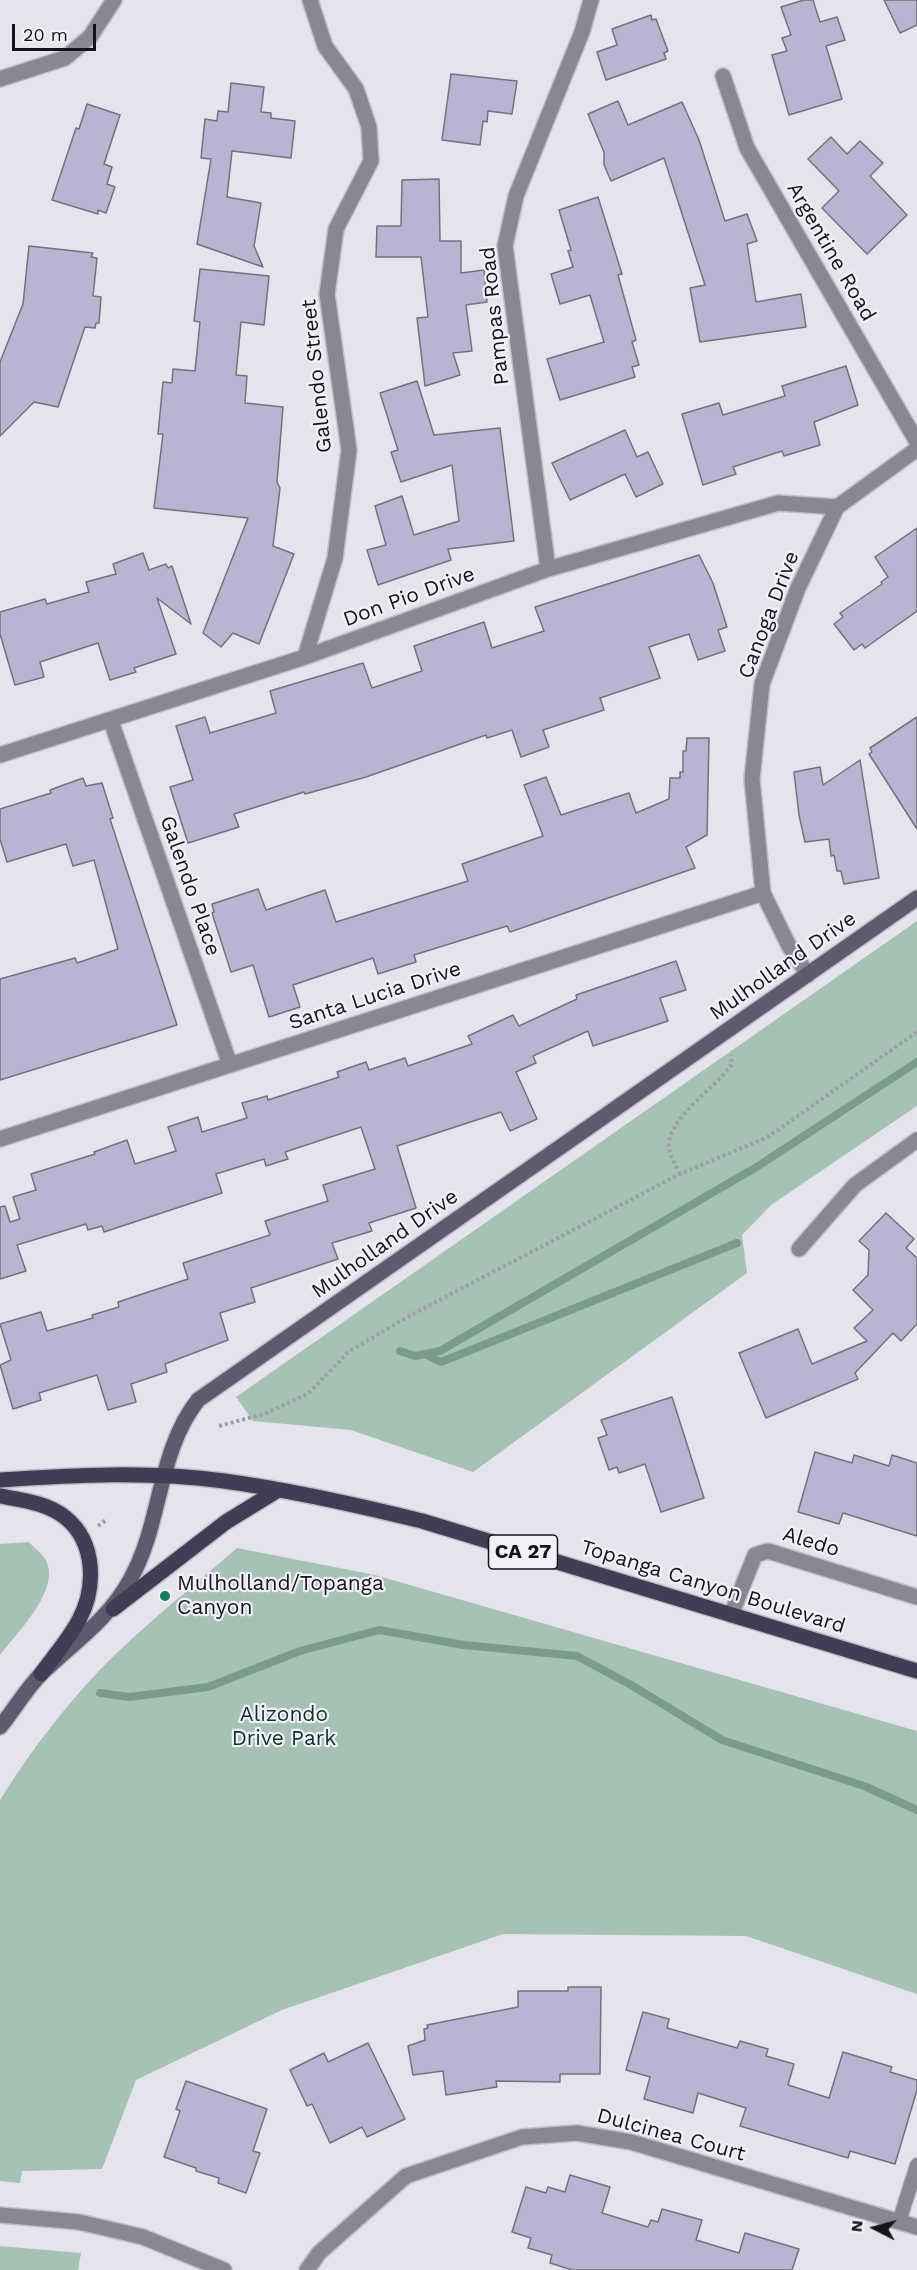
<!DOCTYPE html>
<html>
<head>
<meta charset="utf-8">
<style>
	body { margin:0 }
	#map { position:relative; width:917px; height:2270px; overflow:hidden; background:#e5e3ee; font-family:"Work Sans",sans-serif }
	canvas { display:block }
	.north { position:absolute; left:845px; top:2198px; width:60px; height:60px; -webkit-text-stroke:4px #f2f0fb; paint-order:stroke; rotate:276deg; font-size:16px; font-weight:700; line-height:24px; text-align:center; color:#141417 }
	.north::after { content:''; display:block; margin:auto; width:21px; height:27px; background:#141417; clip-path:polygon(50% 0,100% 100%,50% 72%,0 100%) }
	.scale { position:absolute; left:12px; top:24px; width:84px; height:27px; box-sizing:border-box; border:3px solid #141417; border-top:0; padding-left:8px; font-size:18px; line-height:21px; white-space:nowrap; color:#141417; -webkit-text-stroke:4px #f2f0fb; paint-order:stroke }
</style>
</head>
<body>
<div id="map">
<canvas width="917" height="2270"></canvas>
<div class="north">N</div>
<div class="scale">20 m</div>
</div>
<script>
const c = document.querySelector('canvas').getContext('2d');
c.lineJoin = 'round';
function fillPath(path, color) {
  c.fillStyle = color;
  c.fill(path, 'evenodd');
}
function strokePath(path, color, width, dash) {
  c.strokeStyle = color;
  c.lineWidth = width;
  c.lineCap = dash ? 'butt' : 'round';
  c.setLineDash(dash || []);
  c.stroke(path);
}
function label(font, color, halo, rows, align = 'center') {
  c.font = font + ' "Work Sans",sans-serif';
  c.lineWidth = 4.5;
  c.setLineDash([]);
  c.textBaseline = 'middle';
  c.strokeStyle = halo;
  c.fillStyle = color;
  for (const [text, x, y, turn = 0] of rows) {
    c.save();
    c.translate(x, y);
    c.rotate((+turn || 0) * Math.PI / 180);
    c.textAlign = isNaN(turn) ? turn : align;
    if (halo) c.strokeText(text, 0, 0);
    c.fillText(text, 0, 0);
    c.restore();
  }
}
const green = new Path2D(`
	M917,921V1106L771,1205L742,1235L747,1273L473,1472L351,1430L253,1421L236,1397Z
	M29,1542C34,1548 42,1553 45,1559C63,1588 16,1634 0,1655V1544Z
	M237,1548L375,1575L917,1731V1994L746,1936L503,1934L282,2010L136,2080L102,2169L22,2171L20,2183L0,2181V1800C30,1751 77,1690 120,1650C157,1615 198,1582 237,1548Z
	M0,2246L81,2253L78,2270H0Z`);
const stream = new Path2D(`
	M400,1351L415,1356L440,1351L755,1168L917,1062
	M424,1354L441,1362L737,1243
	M100,1693L129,1697L208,1687L300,1651L379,1630L464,1645L577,1656L631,1685L722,1740L864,1786L917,1810`);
const building = new Path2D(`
	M804,0H813L820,22L837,17L845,40L826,46L842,99L789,115L772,55L787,51L782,38L791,35L781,7Z
	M884,0H917V25L900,33Z
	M651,15L652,20L656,19L668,51L664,53L666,59L606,80L597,52L617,45L612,29Z
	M451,74L517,81L512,114L488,111L487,122L483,121L480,145L442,140Z
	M231,83L264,87L261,112L271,113V118L295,121L291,158L232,151L227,197L261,203L254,246L263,267L197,244L211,159L201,158L205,119L217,121L218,111L228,112Z
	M618,101L628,125L682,102L699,140L725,221L747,214L757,241L747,244L756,302L801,294L806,327L700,342L690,288L705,285L664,158L611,181L604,165V152L588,114Z
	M87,104L120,115L104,164L112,167L107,184L115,187L106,213L98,210V214L52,200L76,128L79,129Z
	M831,137L847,154L860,141L883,163L870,176L907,215L867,254L822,208L839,191L808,159Z
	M439,179L440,241H461V273L484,270L487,302L466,305L472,351L453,353L460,375L425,386L417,318L428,317L421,257H376L377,226H401L402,180Z
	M598,197L622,274L618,275L636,340L632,342L639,365L632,367L635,377L560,400L547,359L604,342L590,295L560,304L551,274L573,267L568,251L571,250L559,210Z
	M29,246L93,253L91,257L97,258L93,296L101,297L99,323H96L95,328L85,327L58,407L34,402L0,436V362L23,304Z
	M200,269L269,276L264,325L241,322L236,375L247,376L245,403L283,407L277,482L280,488L273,546L294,554L259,644L233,633L221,647L203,633L248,518L154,508L163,434H158L163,382L172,383L173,369L195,371L200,322L194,321Z
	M846,366L858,405L814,422L820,445L784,456L782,451L733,467L736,474L703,485L682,414L719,403L723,415L785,396L782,386Z
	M417,381L434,435L500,428L514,541L448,549L451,560L378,585L367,550L386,545L375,506L402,496L414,535L459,521L452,465L401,482L391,452L398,450L380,393Z
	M625,430L637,457L648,452L663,484L636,497L625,474L570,500L552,463Z
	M917,528V611L865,648L862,644L854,650L834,624L843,617L840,613L882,584L881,582L888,577L875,557Z
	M143,553L149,570L166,564L168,568L172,566L191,624L157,598L176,654L134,668L136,672L110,680L98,643L40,662L44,677L15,685L0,634V612L45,599L47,604L89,592L86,582L116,574L113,564Z
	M699,555L713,583L727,627L718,630L725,651L698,660L689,634L649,647L660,678L600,698L604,710L543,730L549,747L521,757L512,730L487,738L486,735L366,777L305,794L304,792L234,814L239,827L188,843L170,787L193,780L176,726L205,717L210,733L276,713L270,691L363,663L372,688L422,671L414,646L484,622L492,648L544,631L535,607Z
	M917,717V829L869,754L872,752L870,748Z
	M687,738H709L707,835L686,847L695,868L510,932L507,926L414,955L416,962L378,974L373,958L293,985L300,1007L269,1017L253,965L231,972L212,913L214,912L212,904L258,889L266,910L325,890L336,922L468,881L462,864L543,836L524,785L546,777L561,815L629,793L636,813L669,799L670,778H680V772H683V751H686Z
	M860,760L879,878L844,884L841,871H837L834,855L831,856L829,839L805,842L799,815L794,772L820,767L823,785Z
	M83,778L86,786L102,783L113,818L110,819L177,1025L0,1080V979L75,958L77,963L118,949L94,860L73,866L66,844L7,862L0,839V809L51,793L50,790Z
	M676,961L686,990L660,998L668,1021L593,1046L588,1031L533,1056L536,1063L516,1072L537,1119L510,1131L501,1112L397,1146L416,1208L369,1223L372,1231L332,1243L338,1259L251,1288L255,1302L220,1313L228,1340L165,1364L167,1372L131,1384L136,1402L108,1410L97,1375L39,1393L41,1400L13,1409L0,1365L11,1360L0,1324L41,1312L47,1331L93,1318L92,1315L119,1307L118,1302L188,1279L183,1263L270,1235L265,1221L328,1201L323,1185L375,1169L361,1127L285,1152L288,1159L266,1166L264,1159L216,1174L222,1193L104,1232L102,1226L88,1230L86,1224L17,1245L26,1271L0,1279V1207L5,1206L10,1222L20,1219L13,1197L36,1190L31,1174L95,1154L94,1152L127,1140L135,1164L176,1151L168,1127L198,1117L202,1132L247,1118L242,1103L267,1096L268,1100L339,1077L337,1072L366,1062L369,1070L405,1058L408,1066L472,1044L468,1036L513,1015L519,1026L577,999L576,995Z
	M886,1213L914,1239L906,1248L917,1258V1324L901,1341L893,1333L855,1373L858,1379L766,1418L739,1353L798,1329L812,1364L867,1341L854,1328L873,1310L853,1290L868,1275L869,1250L859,1241Z
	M672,1397L704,1498L661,1512L645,1464L619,1473L617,1467L609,1470L598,1438L607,1435L601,1420Z
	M815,1452L852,1463L854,1455L889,1466L892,1455L917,1463V1536L843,1513L839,1524L798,1512Z
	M568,1987H601L600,2074H560V2082L496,2081L497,2087L446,2095L443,2071L413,2075L408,2046L425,2040L424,2029L428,2028L427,2025L518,2007V1991H568Z
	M643,2012L669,2019L667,2028L737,2048L740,2041L768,2049L766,2056L794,2064L788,2085L829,2098L843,2052L892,2067L890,2072L917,2080V2090L895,2164L850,2151L848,2158L740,2126L746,2108L698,2093L693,2113L644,2099L650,2077L626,2070Z
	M368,2043L405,2119L367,2137L362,2127L330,2143L312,2104L307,2106L290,2070L324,2053L328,2062Z
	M186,2081L267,2109L253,2151L260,2153L246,2193L218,2183L219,2178L196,2171V2168L164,2157L180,2111L176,2109Z
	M570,2175L610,2187L602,2213L648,2227L651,2220L658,2222L662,2209L702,2220L696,2240L739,2253L745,2233L799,2249L792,2270H572L550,2263L552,2255L528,2248L531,2238L512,2232L526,2187L546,2193L548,2187L565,2192Z`);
const path = new Path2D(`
	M680,1174C677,1167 670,1157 669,1148C666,1119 716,1088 732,1064L731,1055
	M219,1426L264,1414L308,1394L348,1352L411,1315L680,1174L768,1137L917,1032
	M98,1526L106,1520`);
const service = new Path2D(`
	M899,2222L917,2165`);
const minor = new Path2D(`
	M723,76L747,148L917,442
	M0,79L65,58L90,37L114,0
	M548,569L505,246L516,196L582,32L591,0
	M305,657L335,558L349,450L327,294L336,229L371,161L369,127L356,89L325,46L310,0
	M111,721L230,1065
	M0,755L305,657L548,569L778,503L837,507
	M0,1139L763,893
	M799,1249L855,1185L917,1140
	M731,1615L755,1555L768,1551L917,1597
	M0,2215L79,2222L143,2237L224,2270
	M307,2270L319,2253L406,2176L522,2137L577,2133L631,2142L917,2227`);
const tertiary = new Path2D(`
	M808,975L789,946L763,893L752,779L762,684L798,588L837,507L917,449`);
const secondary = new Path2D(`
	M0,1727C14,1710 26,1689 42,1673C74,1642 108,1620 130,1580C162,1524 157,1452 198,1400L917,898`);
const primary = new Path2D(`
	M0,1480C74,1475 150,1471 224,1481C291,1490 357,1505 422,1521L917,1671
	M0,1496C22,1500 48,1503 66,1518C96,1543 96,1588 79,1620C69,1639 54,1656 41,1674
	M113,1609L226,1522L278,1490`);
const markers = [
	[165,1596,6,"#127f5c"]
];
const shields = [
	[523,1552,69]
];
const shieldNames = [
	["CA 27",523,1552]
];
const streetNames = [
	["Argentine Road",831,252,60],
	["Pampas Road",495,316,-96],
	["Galendo Street",317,376,-96],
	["Don Pio Drive",409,597,-20],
	["Canoga Drive",769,615,-69],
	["Galendo Place",190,886,71],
	["Mulholland Drive",783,966,-35],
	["Santa Lucia Drive",375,996,-18],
	["Mulholland Drive",385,1244,-35],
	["Aledo",811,1542,17],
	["Topanga Canyon Boulevard",713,1587,17],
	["Dulcinea Court",671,2135,15]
];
const poiNames = [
	["Mulholland/Topanga",177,1584],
	["Canyon",177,1608]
];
const parkNames = [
	["Alizondo",284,1715],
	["Drive Park",284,1739]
];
fillPath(green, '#a5c2b4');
strokePath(stream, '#7b9c8c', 8);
fillPath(building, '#b9b4d2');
strokePath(building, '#73727b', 1.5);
strokePath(service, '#bfbec7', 16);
strokePath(minor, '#bfbec7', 18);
strokePath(tertiary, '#bfbec7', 18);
strokePath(secondary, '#bfbec7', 18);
strokePath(primary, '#bfbec7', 18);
strokePath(path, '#9f9ea6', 4, [3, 3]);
strokePath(service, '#898794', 14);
strokePath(minor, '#898794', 15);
strokePath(tertiary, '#898794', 15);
strokePath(secondary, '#5e5b6e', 15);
strokePath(primary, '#413d52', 15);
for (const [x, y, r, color] of markers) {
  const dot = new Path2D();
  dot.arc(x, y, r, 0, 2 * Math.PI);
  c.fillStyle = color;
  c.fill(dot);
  strokePath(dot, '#f2f0fb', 2);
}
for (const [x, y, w] of shields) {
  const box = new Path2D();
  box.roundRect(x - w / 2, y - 17, w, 34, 4.5);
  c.fillStyle = '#f2f0fb';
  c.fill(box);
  strokePath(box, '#141417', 1.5);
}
label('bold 20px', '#141417', null, shieldNames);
label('21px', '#141417', '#f2f0fb', streetNames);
label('21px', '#141417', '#f2f0fb', poiNames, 'left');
label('21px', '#053524', '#f2f0fb', parkNames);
</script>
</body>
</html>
